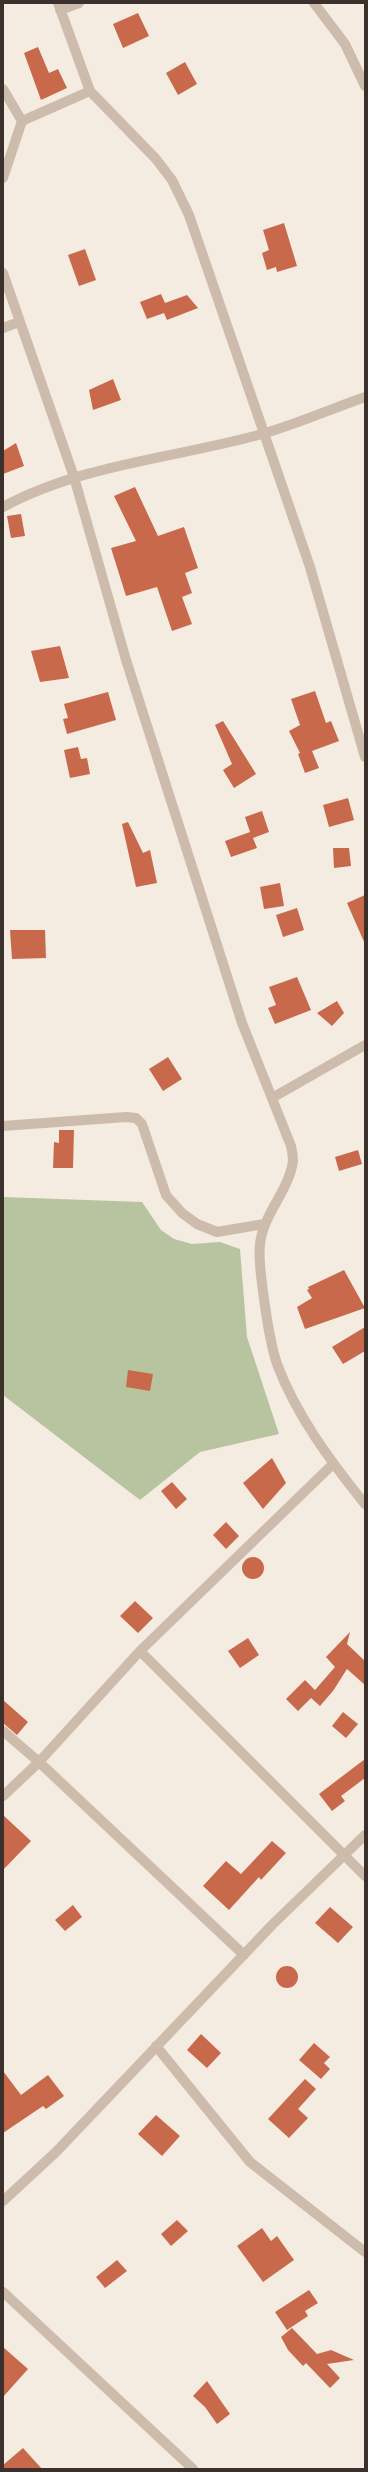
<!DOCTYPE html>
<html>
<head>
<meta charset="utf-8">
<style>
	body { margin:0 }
	#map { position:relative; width:368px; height:2472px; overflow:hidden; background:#f4ebe1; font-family:"Public Sans",sans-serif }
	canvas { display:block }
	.frame { position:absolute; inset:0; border:4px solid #3b302b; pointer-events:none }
</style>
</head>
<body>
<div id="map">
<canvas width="368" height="2472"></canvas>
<div class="frame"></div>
</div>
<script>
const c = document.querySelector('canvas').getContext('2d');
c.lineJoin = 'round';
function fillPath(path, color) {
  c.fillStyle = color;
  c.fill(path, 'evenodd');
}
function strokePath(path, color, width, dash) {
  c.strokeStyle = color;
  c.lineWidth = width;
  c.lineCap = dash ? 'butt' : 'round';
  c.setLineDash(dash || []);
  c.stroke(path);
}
const green = new Path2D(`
	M3,1197L142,1202L161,1230L174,1239L192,1244L220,1242L240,1249L247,1337L279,1434L200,1452L140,1500L3,1395Z`);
const building = new Path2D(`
	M138,13L149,36L123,48L113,24Z
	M38,47L49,73L58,69L67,88L41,100L24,53Z
	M185,62L197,84L178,95L166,73Z
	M284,223L297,266L277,272L276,267L267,270L262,253L269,250L263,230Z
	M85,249L96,280L79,286L68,255Z
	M161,294L165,303L187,295L198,308L167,320L164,313L147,319L140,302Z
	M113,379L121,400L93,410L89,390Z
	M16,443L24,466L3,474V451Z
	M135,487L158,536L184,527L198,568L185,573L192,593L182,597L192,624L172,631L157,587L126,596L111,548L136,541L114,496Z
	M21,514L25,536L11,538L7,516Z
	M60,646L69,678L40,682L31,651Z
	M315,691L326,723L331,721L339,741L312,751L319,768L305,773L298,754L300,753L289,731L300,725L291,699Z
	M108,692L116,720L67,734L63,719L68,718L64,704Z
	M223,721L256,774L234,788L223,770L232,764L215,725Z
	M78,747L81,759L87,758L90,774L70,778L64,750Z
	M348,798L354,820L329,827L323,805Z
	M262,811L269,832L253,838L257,848L231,857L225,841L250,832L245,817Z
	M128,822L143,853L150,850L157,883L136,887L122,824Z
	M333,848H349L351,866L334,868Z
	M280,883L284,906L264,909L260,887Z
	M365,895V944L347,903Z
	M297,908L304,930L283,937L276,915Z
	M10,930H45L46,958L12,959Z
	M297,977L311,1010L275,1024L268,1008L276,1005L269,987Z
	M337,1001L344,1013L332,1026L317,1013Z
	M168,1057L182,1079L163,1091L149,1069Z
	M59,1130H74L73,1168H53L54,1142L59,1143Z
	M358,1150L362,1164L339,1171L335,1157Z
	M344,1270L365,1308L305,1329L297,1307L312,1298L307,1290L309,1289L308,1287Z
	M365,1327V1351L343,1364L332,1347Z
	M128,1370L153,1374L150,1391L126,1387Z
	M272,1458L286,1483L263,1509L243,1483Z
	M172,1482L187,1499L176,1509L161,1491Z
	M226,1522L239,1536L226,1549L213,1535Z
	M242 1568a11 11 0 1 1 22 0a11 11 0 1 1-22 0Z
	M135,1601L153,1618L138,1633L120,1616Z
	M350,1632L347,1644L365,1661V1685L347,1669L333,1691L320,1706L311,1698L298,1711L286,1699L305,1680L315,1690L335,1667L326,1657Z
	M248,1638L259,1655L240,1668L228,1651Z
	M3,1700L28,1722L17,1735L3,1723Z
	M343,1712L358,1724L346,1738L332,1726Z
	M365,1759V1778L341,1796L345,1801L332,1811L319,1794Z
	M3,1815L31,1841L3,1870Z
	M272,1841L286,1853L261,1880L259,1877L229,1910L203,1886L226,1861L241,1874Z
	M73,1905L82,1917L65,1931L55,1920Z
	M330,1907L353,1927L338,1943L315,1923Z
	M276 1977a11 11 0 1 1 22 0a11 11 0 1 1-22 0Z
	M201,2034L221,2053L207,2068L187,2050Z
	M314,2043L330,2057L324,2063L330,2069L321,2079L299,2060Z
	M3,2071L21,2095L48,2075L64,2096L46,2109L43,2106L3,2133Z
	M305,2079L316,2089L298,2109L308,2118L289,2138L268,2119Z
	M156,2115L180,2136L162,2156L138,2134Z
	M177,2220L188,2231L171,2246L161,2234Z
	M262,2228L271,2241L277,2236L294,2260L263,2282L237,2246Z
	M117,2260L127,2271L105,2288L96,2277Z
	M309,2290L318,2303L305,2311L308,2316L287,2330L275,2312Z
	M292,2328L317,2354L331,2350L354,2360L327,2364L340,2378L330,2388L306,2363L303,2366L288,2350L281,2337Z
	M3,2347L28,2369L3,2397Z
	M207,2381L230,2414L217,2424L205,2407L193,2396Z
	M23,2448L42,2469H3V2465Z`);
const street = new Path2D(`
	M58,3L90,91L156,159L172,180L189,215L310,567L365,757
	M314,3L345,44L365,86
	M60,10L79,3
	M3,89L22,121
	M3,178L22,121L90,91
	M3,273L74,477L126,660L242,1023L291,1146C292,1150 293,1156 293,1161C289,1191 263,1214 260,1244C258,1262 262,1281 264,1299C267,1320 270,1343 277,1364C296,1415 331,1462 365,1504
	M3,328L19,322
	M3,507C82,464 176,458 262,434C297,424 331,409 365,397
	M272,1098L365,1045
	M3,1126L126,1117L136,1118L142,1124L166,1195L182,1213L197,1224L217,1232L264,1224
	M140,1651L365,1876
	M3,1731L39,1762L244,1955
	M3,1796L39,1762L140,1651L333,1464
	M156,2046L250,2162L365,2252
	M3,2201L56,2152L273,1924L365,1835
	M3,2292L193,2469`);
fillPath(green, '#b8c4a0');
fillPath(building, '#c8694b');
strokePath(street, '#cdbbac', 10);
</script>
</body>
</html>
